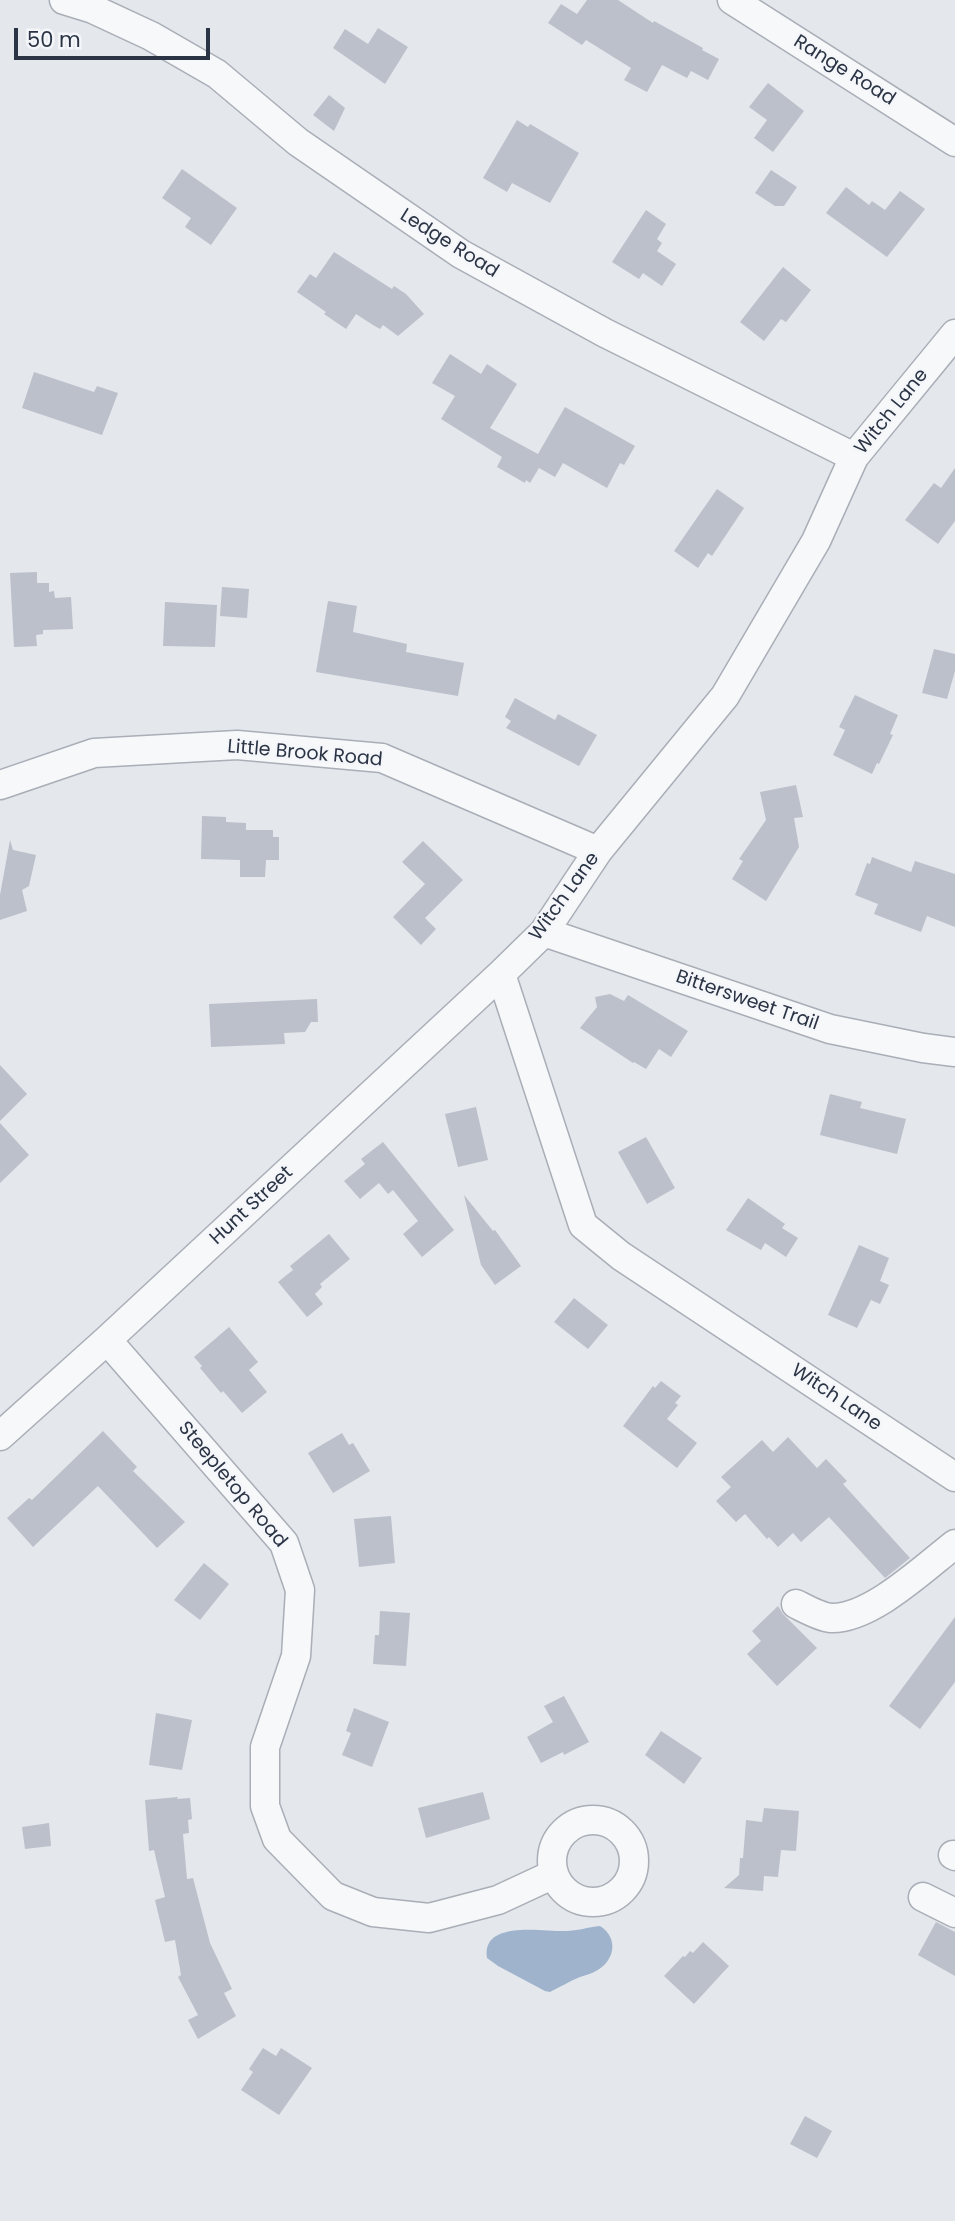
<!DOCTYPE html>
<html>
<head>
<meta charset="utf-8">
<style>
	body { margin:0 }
	#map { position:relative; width:955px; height:2221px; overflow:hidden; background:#e4e7ec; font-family:Poppins,sans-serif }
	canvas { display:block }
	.scale { position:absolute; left:14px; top:28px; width:196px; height:32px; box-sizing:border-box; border:4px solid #2b3445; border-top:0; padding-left:9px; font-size:21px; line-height:24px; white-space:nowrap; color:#2b3445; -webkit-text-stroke:5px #f4f6f9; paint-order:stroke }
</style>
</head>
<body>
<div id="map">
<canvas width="955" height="2221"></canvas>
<div class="scale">50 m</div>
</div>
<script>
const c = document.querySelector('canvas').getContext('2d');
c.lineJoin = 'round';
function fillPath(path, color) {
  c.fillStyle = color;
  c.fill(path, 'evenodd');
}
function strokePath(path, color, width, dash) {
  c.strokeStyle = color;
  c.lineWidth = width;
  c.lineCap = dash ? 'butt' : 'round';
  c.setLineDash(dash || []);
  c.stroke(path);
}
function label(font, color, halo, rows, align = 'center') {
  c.font = font + ' Poppins,sans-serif';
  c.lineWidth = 5;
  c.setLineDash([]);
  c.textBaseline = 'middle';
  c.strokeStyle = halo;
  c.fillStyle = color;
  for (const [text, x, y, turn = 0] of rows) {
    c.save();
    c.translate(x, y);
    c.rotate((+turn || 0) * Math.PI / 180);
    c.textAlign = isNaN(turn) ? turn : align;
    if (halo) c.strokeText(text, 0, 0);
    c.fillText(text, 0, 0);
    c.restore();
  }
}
const water = new Path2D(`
	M600,1926C619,1938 615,1961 596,1971C591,1974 585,1975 580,1977C570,1981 560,1987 550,1992L545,1991L498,1966L487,1958C481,1919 545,1932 566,1931C577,1931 588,1927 600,1926Z`);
const building = new Path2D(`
	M587,0H618L653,23L654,21L703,48L702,50L719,59L708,80L691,71L687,78L662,65L647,92L624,80L631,68L586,40L582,45L548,23L561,4L577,14Z
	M378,28L408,47L385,84L333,48L345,29L368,44Z
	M768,83L804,111L773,152L754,138L767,120L749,107Z
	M329,95L345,108L334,131L313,115Z
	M517,120L528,127L530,124L579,153L550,203L512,183L507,192L483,178Z
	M182,169L237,208L211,245L185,227L191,218L162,198Z
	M771,170L797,187L784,206H775L755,193Z
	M846,187L869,205L872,201L885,210L900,191L925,209L887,257L826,213Z
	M646,210L666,224L657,239L662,243L657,251L676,264L662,286L643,273L639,279L612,262Z
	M334,252L392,289L394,286L406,294L424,314L398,336L383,325L380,329L373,325L356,314L346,329L324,314L326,312L297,292L310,274L316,278Z
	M783,267L811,290L786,322L781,319L764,341L740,322Z
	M450,354L481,374L487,364L517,384L490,428L538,454L565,407L635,446L624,465L620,463L607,488L563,463L555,477L539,468L530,483L526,480L525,483L497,467L502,457L441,419L455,396L432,383Z
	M34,372L94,392L97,386L118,393L102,435L22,408Z
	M955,468V521L938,544L905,520L934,483L941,488Z
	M717,489L744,508L712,556L708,553L698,568L674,551Z
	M37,572V583H49V592L54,591L55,598L71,597L73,629L43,630V634L36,635L37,646L14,647L10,573Z
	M222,587L249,589L247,618L220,616Z
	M328,601L357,606L353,632L407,644L406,652L464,663L458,696L316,672Z
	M165,602L217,605L215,647L163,646Z
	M934,649L955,654V671L947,699L922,693Z
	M855,695L898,715L890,734L893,735L879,764L877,763L872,774L833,755L845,730L839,727Z
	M515,698L555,720L558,714L597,735L579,766L506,728L511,721L505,717Z
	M796,785L803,817L794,818L799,847L766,901L732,879L743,861L739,859L766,820L760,792Z
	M202,816L226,817V822L246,823V830H273V837H279V860H266L265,877H240V860L201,859Z
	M10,840L13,850L36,855L29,886L22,890L27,911L0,920V895Z
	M423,841L463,880L425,918L436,929L421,945L393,917L425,884L402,862Z
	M872,857L911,872L915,861L955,874V927L927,916L921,932L874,914L878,904L855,895L867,863L870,864Z
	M610,994L624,1001L628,995L688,1031L671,1057L659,1049L646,1069L634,1062L633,1063L580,1028L597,1007L595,997Z
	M317,999L318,1022H311L305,1032L284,1033L285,1044L211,1047L209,1004Z
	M0,1065L27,1094L0,1121Z
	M830,1094L862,1102L860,1108L906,1119L897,1154L820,1135Z
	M476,1107L488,1160L458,1167L445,1114Z
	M0,1123L29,1155L0,1183Z
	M646,1137L675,1188L647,1204L618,1152Z
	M383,1142L454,1230L422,1257L403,1234L418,1221L393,1190L388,1194L379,1183L360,1199L344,1181L365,1164L361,1159Z
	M464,1195L493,1231L495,1230L521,1266L495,1285L481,1265Z
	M748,1198L785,1224L782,1228L798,1238L786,1257L765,1243L761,1250L726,1230Z
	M329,1234L350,1259L320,1284L322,1287L315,1294L323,1304L307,1317L278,1282L293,1270L290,1266Z
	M859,1245L889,1258L880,1281L889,1285L880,1304L871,1300L857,1328L828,1315Z
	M574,1298L608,1325L588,1349L554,1322Z
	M229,1327L258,1362L249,1370L267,1392L242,1413L223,1391L221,1393L200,1368L202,1366L194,1357Z
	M661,1381L681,1396L675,1403L678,1405L667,1419L697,1443L677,1468L623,1426L653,1386L655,1388Z
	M103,1431L137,1467L133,1471L185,1522L157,1548L98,1486L33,1547L7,1518L29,1498L32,1500Z
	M342,1433L349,1445L353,1443L370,1471L333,1493L308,1453Z
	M788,1437L817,1468L826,1459L847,1481L843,1484L910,1558L885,1578L829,1517L801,1542L793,1533L778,1547L769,1537L767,1539L745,1514L736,1522L716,1501L731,1487L721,1477L762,1440L773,1452Z
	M391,1516L395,1563L359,1567L354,1519Z
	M204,1563L229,1584L200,1620L174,1600Z
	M778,1606L783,1614L817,1648L777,1686L747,1654L761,1641L752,1631Z
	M380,1611L410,1613L406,1666L373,1664L375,1635H379Z
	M955,1617V1682L920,1729L889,1706Z
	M564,1696L589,1742L564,1755L563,1752L541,1763L527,1737L553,1722L544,1706Z
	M354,1708L389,1722L372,1767L342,1755L351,1733L346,1731Z
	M156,1713L192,1720L182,1770L149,1765Z
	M661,1731L702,1758L684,1784L645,1755Z
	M483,1792L490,1819L426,1838L418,1808Z
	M178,1797L177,1799L190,1798L192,1819L188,1820L189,1833L183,1834L187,1879L193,1878L210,1943L232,1989L224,1993L236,2016L198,2039L188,2020L198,2015L178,1977L181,1975L175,1940L165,1942L159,1917L155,1900L165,1897L154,1850L149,1851L145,1800Z
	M764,1808L799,1811L796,1851L781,1850L778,1877L764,1876L763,1891L724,1888L739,1875L740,1858H743L746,1820L762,1822Z
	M49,1823L51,1846L25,1849L22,1827Z
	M936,1922L955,1932V1976L918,1955Z
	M703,1942L729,1966L694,2004L664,1976L683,1956L685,1957L690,1951L693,1953Z
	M263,2048L276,2056L281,2048L312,2068L279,2115L241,2090L253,2072L249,2069Z
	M805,2116L832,2131L817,2158L790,2144Z`);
const minor = new Path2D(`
	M64,0L93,9L151,36L217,74L298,142L461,254L605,333L854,457
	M732,0L955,142
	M955,334L854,457L816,541L725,696L598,851L544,932L501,974L583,1225L621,1256L955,1477
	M0,785L94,753L237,745L382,758L598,851
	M544,932L830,1029L923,1048L955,1052
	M107,1340L284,1543L300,1590L296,1656L265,1747V1806L277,1839L333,1896L373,1912L429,1918L498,1900L554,1874
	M0,1436L107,1340L501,974
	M796,1604C806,1609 820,1617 831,1618C871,1619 924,1568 955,1544
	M552 1861a41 41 0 1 1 82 0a41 41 0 1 1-82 0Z
	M953,1855L955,1856
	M923,1897L955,1913`);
const streetNames = [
	["Range Road",844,71,32],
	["Ledge Road",449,244,32],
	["Witch Lane",892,412,-51],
	["Little Brook Road",305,754,5],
	["Witch Lane",565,897,-54],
	["Bittersweet Trail",747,1001,19],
	["Hunt Street",252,1206,-43],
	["Witch Lane",836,1398,34],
	["Steepletop Road",232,1485,50]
];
fillPath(water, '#9fb4cc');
fillPath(building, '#bbc0ca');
strokePath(minor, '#a9aeb7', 31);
strokePath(minor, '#f7f8fa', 28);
label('19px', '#2b3445', '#f4f6f9', streetNames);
</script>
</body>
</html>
